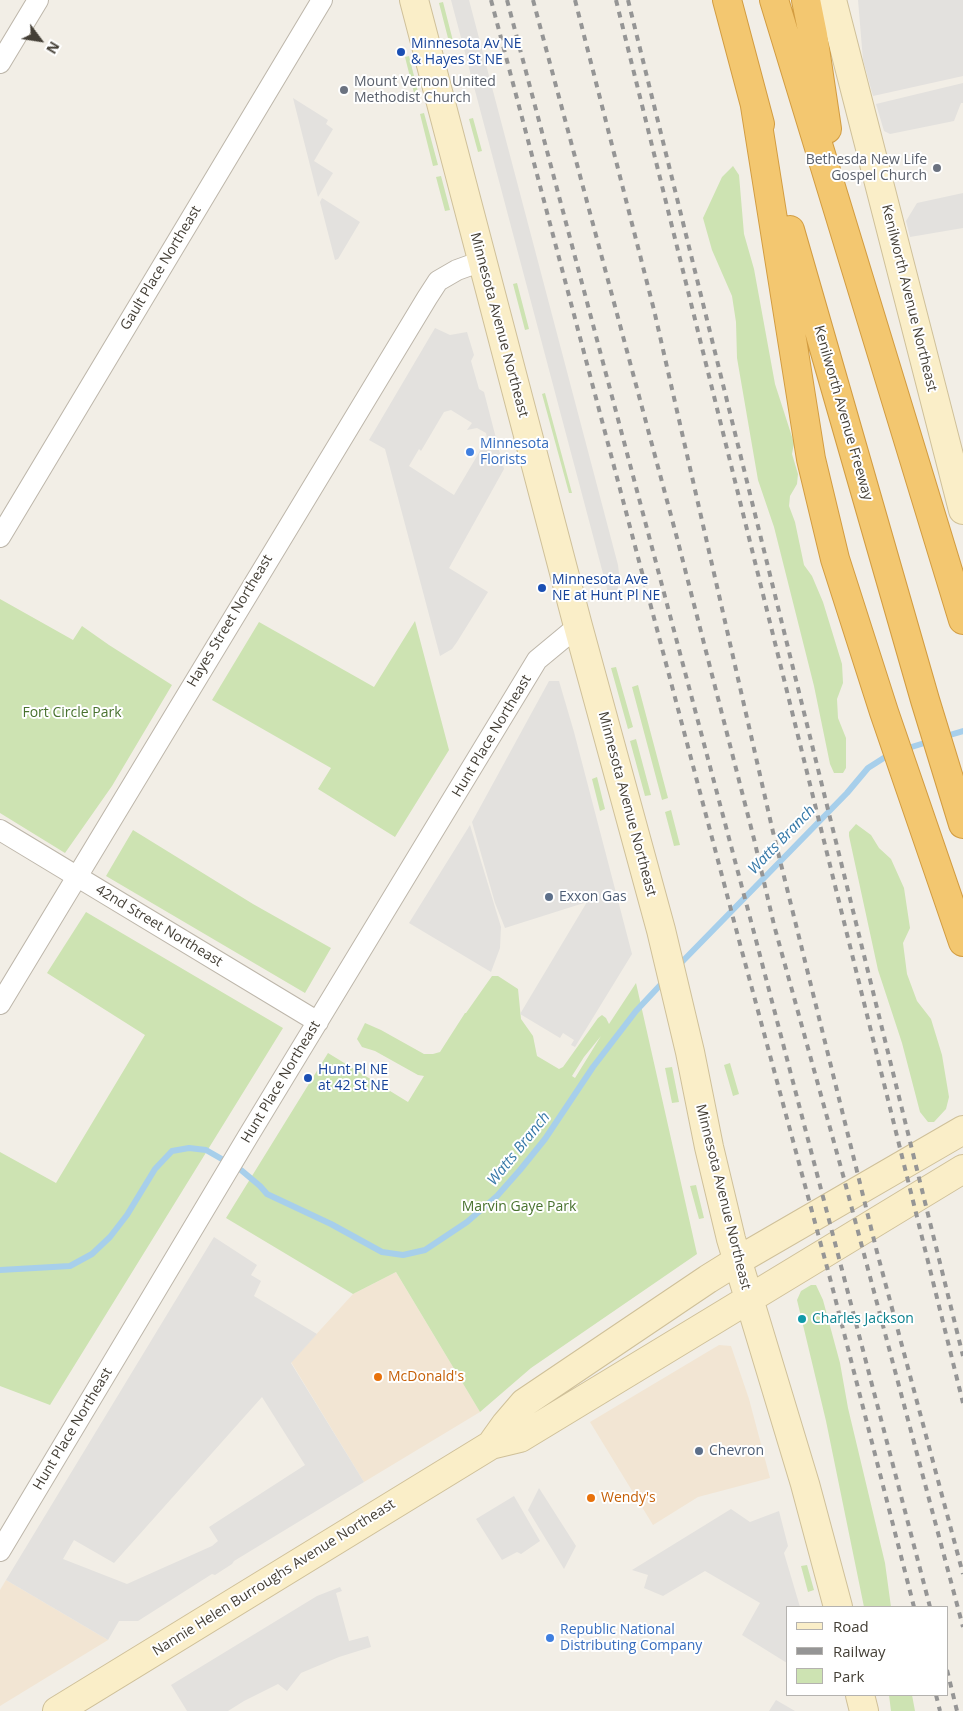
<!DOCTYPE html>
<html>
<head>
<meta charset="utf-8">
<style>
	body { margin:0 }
	#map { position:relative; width:963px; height:1711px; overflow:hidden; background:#f2eee6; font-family:"Open Sans",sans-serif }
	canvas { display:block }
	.legend { position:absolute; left:786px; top:1606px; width:162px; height:90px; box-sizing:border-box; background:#fff; border:1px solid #b4b2af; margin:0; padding:6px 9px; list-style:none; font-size:15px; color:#443f36 }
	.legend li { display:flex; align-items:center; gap:10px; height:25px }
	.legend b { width:25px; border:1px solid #b4b2af }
	.north { position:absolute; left:15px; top:15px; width:50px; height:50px; -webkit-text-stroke:4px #fff; paint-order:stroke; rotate:121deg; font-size:14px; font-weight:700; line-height:20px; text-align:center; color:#443f36 }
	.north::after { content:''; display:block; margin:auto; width:18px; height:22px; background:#443f36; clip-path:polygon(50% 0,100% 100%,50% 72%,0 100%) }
</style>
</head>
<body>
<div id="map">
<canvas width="963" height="1711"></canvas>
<ul class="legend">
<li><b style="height:6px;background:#faeec8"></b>Road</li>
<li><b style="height:6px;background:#959595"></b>Railway</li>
<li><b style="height:14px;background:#cde3b2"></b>Park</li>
</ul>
<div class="north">N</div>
</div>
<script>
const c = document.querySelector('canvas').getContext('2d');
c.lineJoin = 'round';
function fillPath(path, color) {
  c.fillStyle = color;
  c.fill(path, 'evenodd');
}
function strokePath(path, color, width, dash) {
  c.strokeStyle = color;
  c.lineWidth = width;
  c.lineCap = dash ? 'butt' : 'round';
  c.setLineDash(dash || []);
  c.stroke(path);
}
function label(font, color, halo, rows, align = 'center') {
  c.font = font + ' "Open Sans",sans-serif';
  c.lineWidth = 4;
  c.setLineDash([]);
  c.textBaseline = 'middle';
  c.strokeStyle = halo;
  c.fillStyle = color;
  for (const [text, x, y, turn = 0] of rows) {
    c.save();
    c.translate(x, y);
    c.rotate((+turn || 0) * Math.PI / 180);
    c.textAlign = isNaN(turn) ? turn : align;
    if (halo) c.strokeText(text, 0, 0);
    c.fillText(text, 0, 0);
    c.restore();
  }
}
const commercial = new Path2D(`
	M396,1272L480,1412L364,1482L291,1362L353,1294Z
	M719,1345L731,1346L749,1399L770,1478L698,1497L653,1525L590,1422Z
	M6,1580L108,1640L0,1706V1590Z`);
const green = new Path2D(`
	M443,2L453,41L449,42L439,3Z
	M409,56L419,96L415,97L405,57Z
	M424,113L438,165L433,166L420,114Z
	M473,118L482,151L478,152L469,119Z
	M733,166L739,175L744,234L754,269L775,384L794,443L792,454L798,474L797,484L790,496L789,506L795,522L804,565L812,576L823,602L842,664L843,683L837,699L838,718L846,738V768L843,773H834L830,764L814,686L774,527L758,480L737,358L736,322L732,296L712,250L703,218L722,177Z
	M441,176L450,210L445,211L436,177Z
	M517,283L529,329L525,330L513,284Z
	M545,393L572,493H569L542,394Z
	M0,599L73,640L82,626L109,645L172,685L112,786L65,853L0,813Z
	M415,621L449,750L395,837L318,789L331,768L212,700L259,622L374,687Z
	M616,667L633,727L628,729L611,668Z
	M638,685L668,798L662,800L632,687Z
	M636,739L651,795L645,796L630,741Z
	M597,777L605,809L600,811L592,779Z
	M671,810L680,845L674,846L665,812Z
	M856,824L871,835L879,848L891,859L904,888L910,928L903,943L907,974L917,1001L931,1019L942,1055L949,1097L946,1109L934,1122H928L920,1112L902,1043L878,970L849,836V832Z
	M133,830L253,904L331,948L305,993L106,876Z
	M86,912L283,1028L50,1405L0,1386V1152L56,1183L145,1035L47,973Z
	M492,976H498L518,989L521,1019L533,1036L537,1056L559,1069L563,1067L598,1018L602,1015L606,1018L609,1024L636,983L697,1254L531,1368L480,1412L396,1272L353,1294L226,1218L328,1053L408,1102L424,1076L418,1075L375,1051L362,1047L357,1039L365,1023L381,1030L424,1054H433L440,1052L465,1013H466ZM601,1036L575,1078L572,1076L584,1057Z
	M730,1063L739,1094L733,1096L724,1065Z
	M672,1067L679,1102L672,1103L665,1068Z
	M696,1185L704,1218L699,1219L690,1186Z
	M811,1285H816L823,1300L840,1363L848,1408L885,1563L891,1607H864L826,1421L797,1300L801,1291Z
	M807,1565L814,1590L808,1592L801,1566Z
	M889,1695H912L915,1711H891Z`);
const parking = new Path2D(`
	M451,0H469L618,565L620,581L617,590L610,600Z
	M858,0H963V76L873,96L863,60Z
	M963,83V103H961L954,121L890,134L884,131L876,104Z
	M293,98L328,120L326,124L333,129L314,161L333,173L318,197Z
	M963,193V228L910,237L906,221L917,203Z
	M322,198L360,222L338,259L335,260L320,202Z
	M435,328L450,335L467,332L474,355L471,361L479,389L484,392L504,469L449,568L488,592L457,642L452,649L440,656L385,449L369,440ZM451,410L472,423L467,430L477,428L486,433L487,439L454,495L409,466L419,449L421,451L444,412Z
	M549,681H559L574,732L632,954L575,1047L571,1045L574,1040L563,1033L560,1038L520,1014L587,902L505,928L495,903L472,822Z
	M470,825L501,927L500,948L491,972L409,923Z
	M214,1237L257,1265L251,1275L261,1281L254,1296L317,1334L291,1363L364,1482L234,1561L232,1564L215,1575L212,1574L138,1621H119L108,1640L6,1580ZM262,1397L305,1465L209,1527L218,1541L212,1546L127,1584L63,1559L74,1540L114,1563Z
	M539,1488L576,1546L564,1569L528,1510Z
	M514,1496L540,1541L521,1554L517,1552L502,1560L476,1519Z
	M731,1509L750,1522L779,1511L788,1546L784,1553L800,1607H787V1663L742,1635L760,1603L705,1571L663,1596L644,1588L648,1575L632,1570Z
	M340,1587L342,1591L336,1593L349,1641L368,1636L371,1647L339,1657L301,1673L287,1691L278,1684L244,1701L228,1711H187L171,1685L317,1596Z
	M776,1700L795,1711H769Z`);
const stream = new Path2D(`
	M943,737L963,731
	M905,749L931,741
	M677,967L847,793L868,768L890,754
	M0,1270L70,1266L92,1254L110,1237L127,1215L155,1169L172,1151L189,1148L206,1150L241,1170L260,1186L267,1194L331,1224L382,1252L403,1255L425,1250L467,1222L497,1196L520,1170L545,1139L593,1067L636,1011L665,980`);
const minor = new Path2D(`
	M0,63L38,0
	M0,537L322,0
	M0,830L318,1022
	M0,1004L427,298L438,281L457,270L482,261
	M0,1551L247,1138L537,660L578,626`);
const secondary = new Path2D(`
	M414,0L578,626L661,930L690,1052L709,1147L731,1239L805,1484L838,1607
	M832,0L963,510
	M491,1445L506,1424L524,1403L708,1279L737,1261L963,1130
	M860,1695L864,1711
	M57,1711L491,1445L520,1438L963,1169`);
const motorway = new Path2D(`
	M727,0L760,124
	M774,0L963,620
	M806,0L813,35L827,129
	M755,106L811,459L835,559L884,712L963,942
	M790,230L925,700L963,824`);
const rail = new Path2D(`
	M491,0L740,944L831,1282L914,1607
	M507,0L757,944L930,1607
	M533,0L677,538L754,839L774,925L843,1175L963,1627
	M575,0L654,310L773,832L877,1252L963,1574
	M616,0L963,1403
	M628,0L963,1356
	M947,1670L957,1711
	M936,1695L940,1711`);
const markers = [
	[401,52,5,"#1a4fb4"],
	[344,90,5,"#6b7280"],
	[937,168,5,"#6b7280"],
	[470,452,5,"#3f7fe0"],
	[542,588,5,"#1a4fb4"],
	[549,897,5,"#5c6f8a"],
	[308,1078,5,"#1a4fb4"],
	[802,1319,5,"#0f9aa8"],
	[378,1377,5,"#e8710a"],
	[699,1451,5,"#5c6f8a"],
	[591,1498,5,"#e8710a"],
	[550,1638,5,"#3f7fe0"]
];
const transitNames = [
	["Minnesota Av NE",411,44],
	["& Hayes St NE",411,60],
	["Minnesota Ave",552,580],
	["NE at Hunt Pl NE",552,596],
	["Hunt Pl NE",318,1070],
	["at 42 St NE",318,1086]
];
const worshipNames = [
	["Mount Vernon United",354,82],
	["Methodist Church",354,98],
	["Bethesda New Life",927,160,"right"],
	["Gospel Church",927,176,"right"]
];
const streetNames = [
	["Gault Place Northeast",161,268,-59],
	["Kenilworth Avenue Northeast",909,298,76],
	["Minnesota Avenue Northeast",499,325,75],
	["Kenilworth Avenue Freeway",843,413,74],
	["Hayes Street Northeast",230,621,-59],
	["Hunt Place Northeast",492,736,-59],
	["Minnesota Avenue Northeast",627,804,75],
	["42nd Street Northeast",159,926,31],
	["Hunt Place Northeast",281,1082,-59],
	["Minnesota Avenue Northeast",723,1197,76],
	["Hunt Place Northeast",73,1429,-59],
	["Nannie Helen Burroughs Avenue Northeast",274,1578,-32]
];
const shopNames = [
	["Minnesota",480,444],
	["Florists",480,460],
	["Republic National",560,1630],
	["Distributing Company",560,1646]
];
const parkNames = [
	["Fort Circle Park",72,713],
	["Marvin Gaye Park",519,1207]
];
const serviceNames = [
	["Exxon Gas",559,897],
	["Chevron",709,1451]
];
const cultureNames = [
	["Charles Jackson",812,1319]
];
const foodNames = [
	["McDonald's",388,1377],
	["Wendy's",601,1498]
];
const waterNames = [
	["Watts Branch",782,840,-46],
	["Watts Branch",519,1149,-51]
];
fillPath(commercial, '#f2e5d3');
fillPath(green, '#cde3b2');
fillPath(parking, '#e3e1de');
strokePath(stream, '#a7cfeb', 6);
strokePath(minor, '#bdb6aa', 22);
strokePath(secondary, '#cfc099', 30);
strokePath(motorway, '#d29c41', 30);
strokePath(minor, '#fff', 20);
strokePath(secondary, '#faeec8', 28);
strokePath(motorway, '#f3c770', 28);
strokePath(rail, '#959595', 4, [6, 6]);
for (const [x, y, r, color] of markers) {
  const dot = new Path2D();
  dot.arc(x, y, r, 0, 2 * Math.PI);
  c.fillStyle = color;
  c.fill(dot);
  strokePath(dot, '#fff', 2);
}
label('14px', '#164399', '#fff', transitNames, 'left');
label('14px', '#5b616d', '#fff', worshipNames, 'left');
label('14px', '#443f36', '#fff', streetNames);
label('14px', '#366cbe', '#fff', shopNames, 'left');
label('14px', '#48722e', '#fff', parkNames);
label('14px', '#4e5e75', '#fff', serviceNames, 'left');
label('14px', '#0d838f', '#fff', cultureNames, 'left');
label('14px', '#c56008', '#fff', foodNames, 'left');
label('italic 15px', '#3779a8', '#fff', waterNames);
</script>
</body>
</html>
